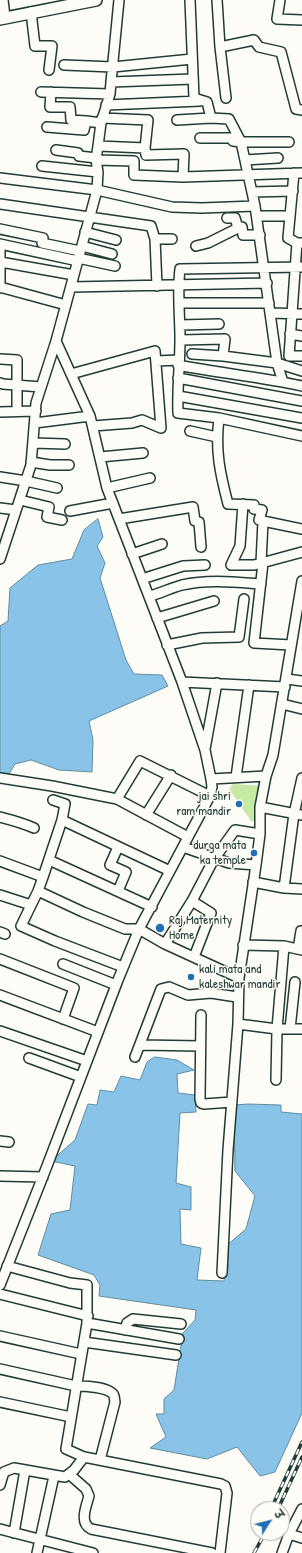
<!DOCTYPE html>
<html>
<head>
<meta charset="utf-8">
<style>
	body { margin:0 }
	#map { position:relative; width:302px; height:1553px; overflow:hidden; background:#fdfcf7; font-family:"Patrick Hand","Playpen Sans Deva",sans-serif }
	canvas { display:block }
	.north { position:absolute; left:250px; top:1501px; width:40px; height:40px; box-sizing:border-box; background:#fdfcf7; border:1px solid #a4b0a9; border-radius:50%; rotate:54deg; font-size:11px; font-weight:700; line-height:16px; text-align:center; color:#1f3d34 }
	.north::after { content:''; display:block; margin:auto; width:14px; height:18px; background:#1f6fb2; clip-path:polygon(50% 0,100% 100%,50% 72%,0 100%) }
</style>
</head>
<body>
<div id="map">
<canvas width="302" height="1553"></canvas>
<div class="north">उ</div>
</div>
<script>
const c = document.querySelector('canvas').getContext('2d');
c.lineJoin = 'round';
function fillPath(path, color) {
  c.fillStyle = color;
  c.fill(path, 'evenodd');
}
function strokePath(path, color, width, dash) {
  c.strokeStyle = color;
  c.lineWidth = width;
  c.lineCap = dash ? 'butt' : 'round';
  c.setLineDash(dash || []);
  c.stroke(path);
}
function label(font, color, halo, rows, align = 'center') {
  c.font = font + ' "Patrick Hand",sans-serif';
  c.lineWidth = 3;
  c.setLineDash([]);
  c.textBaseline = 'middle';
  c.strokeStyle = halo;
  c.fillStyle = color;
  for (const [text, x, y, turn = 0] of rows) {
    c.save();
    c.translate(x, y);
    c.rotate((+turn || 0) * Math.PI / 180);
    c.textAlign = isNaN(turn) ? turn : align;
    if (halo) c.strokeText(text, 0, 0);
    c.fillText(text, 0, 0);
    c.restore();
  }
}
const green = new Path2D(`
	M233,784L266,786L255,821H251L229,789Z`);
const water = new Path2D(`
	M98,519L103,537L97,546L105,563L100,578L126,660L134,674L162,675L168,686L89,721L93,740L92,772L59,770L31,760L15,764L9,774H0V626L8,621L10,588L38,565L72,559L84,530Z
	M155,1057L177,1060L194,1070L177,1074L178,1093L195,1095L196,1112L180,1113L176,1183L191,1187V1210L180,1209L181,1244L201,1248L197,1280L224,1281L226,1246L246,1229L255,1196L235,1171L234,1105L249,1104L281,1105V1112L302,1114V1413L275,1472L260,1476L237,1447L207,1459L150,1448L166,1437L156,1414H164V1399L174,1390L183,1333L195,1320L196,1310L99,1296L100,1285L94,1275L38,1255L51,1214L70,1210L75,1166L51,1161L75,1140L88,1104L97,1105L100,1090L114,1092L121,1076L140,1080L147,1062Z`);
const minor = new Path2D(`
	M3,0L5,17
	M190,0L194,98L207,102L211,118L229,119L241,142L255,206L277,363L283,382
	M217,0L220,47L254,40L259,47L281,52L296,109L302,110
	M280,0L277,19L302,20
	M31,12L35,46H52L49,70
	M220,47L226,98
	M64,65L113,67L192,59
	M111,82L193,79
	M41,92L110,94
	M51,92L50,107H70L71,120L86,121
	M106,105L200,101
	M102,118L148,120L145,148
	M177,120L211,118
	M47,127L84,130L86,121L101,123
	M200,138H233V141L241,142H289
	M98,146L145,148L146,155L184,154L183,177
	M56,150L78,153L79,156L96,158
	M96,160L134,161V175L183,177L302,173
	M245,160L278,158
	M42,166L98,172
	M294,173L288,238L297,243H302
	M0,178L97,190L172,207L202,208L255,206
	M252,192L293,191
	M0,204L151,226L155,239H172
	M257,216H290
	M227,218H235L238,228L242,227L243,235H260
	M0,229L43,238L42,243L80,251
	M85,232L116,240
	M155,239L157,286
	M297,243L289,356H302
	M0,244L78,261
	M0,245V269
	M82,246L112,254
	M196,246L208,243L238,228
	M78,258L115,266
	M0,262L74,275
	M302,267L180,269C177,292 180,315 180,339C180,364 177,388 178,413L219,418L302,436
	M0,269V288
	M0,287L66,305
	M71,287L267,283
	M179,303H269
	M271,313L302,314
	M180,325L219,324
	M290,334L302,336
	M180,340L225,339L223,356L277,363L302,371
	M192,354L223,356
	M0,359L17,360V406
	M156,361L179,360
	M178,365C219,373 261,377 302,386
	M71,374L155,351L161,428L142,420L132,423L93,426
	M178,378L302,401
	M0,383L3,384L41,387
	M178,396L302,418
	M0,412L36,411
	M219,418C215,451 220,473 228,504L254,505V509L262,510L259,520L263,521L261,563
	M35,423L90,416
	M190,431L217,437
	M33,443L65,444
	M100,457L143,453
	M31,462L50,465H69
	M0,477L26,481L57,488
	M107,488L150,478
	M20,500L49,507L47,517L62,520
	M243,504L240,546L231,565H254L302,552
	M0,508L16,510
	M70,511L113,503
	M119,519L193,507L195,521L199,522L201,547
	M263,521L302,529
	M132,554L162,544
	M0,559L31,465L36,403L56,341
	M263,563L254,643L291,645
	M142,579L183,566L205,565
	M150,596C161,593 171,588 182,585C208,579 235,582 261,584
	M157,618L214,601
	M167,645L202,638L239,637L244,599
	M287,679L302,681
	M182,682L285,687
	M282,704L302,709
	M205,749L217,683
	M236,777L249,685
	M0,778L52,786L117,799L188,837
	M211,779L266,776L273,755L302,581
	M117,799L140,761L210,796
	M53,800L65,804L62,820L170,871
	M260,807L266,776
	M146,815L171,775
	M0,817C12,820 23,823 34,828
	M183,847L229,863L256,865
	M49,860L152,907
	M0,861L43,877L62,820
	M43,877L38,891L21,926L55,941L123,967
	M253,882L284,888L302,889
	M284,888L294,814L302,778
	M38,891L83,912L125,929H139L165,944L239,978
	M118,891L126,872L110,865L118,847
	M0,895L31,905
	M192,901L211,913L194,957
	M0,932L5,934
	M165,944L192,901L214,859L235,830L260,834
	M243,945L284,946L302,950
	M298,949L301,931H302
	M0,959L74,988L63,1019
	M63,964L116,985
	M0,995L98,1032
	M201,1015L200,1099L201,1103L204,1104L232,1102
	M238,1024L277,1029H302
	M290,1029L295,982
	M0,1031L87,1061
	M140,1045L200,1046
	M135,1057L161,989L169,987L188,995L211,993L237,997
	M29,1058L81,1077
	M276,1080L277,1029L284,946
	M0,1141L9,1142
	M0,1176L43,1177
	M7,1266L70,1283L87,1285V1323L66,1449L84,1457L221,1484L225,1486L227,1493L220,1553
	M222,1273L228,1150L238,1024L239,978L256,865L260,834V807L302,815
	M0,1285L47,1166L118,980L139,929L210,796L212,787L211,779L205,750L182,682L107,488L90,416L56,341L97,190L98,172L96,160L98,146L101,123L110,94L111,82L119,0
	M0,1294L88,1316
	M87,1323L179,1339
	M125,1330L127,1323L133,1319L181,1324
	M0,1336L81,1354
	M84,1342L176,1355
	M0,1369L76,1386C85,1386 105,1387 112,1393C115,1395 114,1398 115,1402L100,1460
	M0,1402L71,1417
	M69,1474L86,1489L89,1496C86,1507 79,1523 91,1529L212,1553
	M0,1485L4,1472L14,1468L65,1477L74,1470L84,1457
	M0,1529L93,1553
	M14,1533L25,1470
	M289,1534L302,1538
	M37,1553L54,1476
	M282,1553L289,1534L302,1509`);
const major = new Path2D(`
	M0,19L96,0`);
const rail = new Path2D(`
	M271,1509L302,1442
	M278,1509L302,1457
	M254,1553L265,1533`);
const markers = [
	[239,804,4,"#1f6fb2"],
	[254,853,4,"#1f6fb2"],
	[160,928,5,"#1f6fb2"],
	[191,977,4,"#1f6fb2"]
];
const poiNames = [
	["jai shri",231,797],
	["ram mandir",231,812],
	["durga mata",246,846],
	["ka temple",246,861],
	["Raj Maternity",169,921,"left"],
	["Home",169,936,"left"],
	["kali mata and",199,970,"left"],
	["kaleshwar mandir",199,985,"left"]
];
fillPath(green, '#c6eaa4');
fillPath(water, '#89c3e8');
strokePath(water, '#5f8da0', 1);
strokePath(minor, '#1f3d34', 12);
strokePath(major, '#1f3d34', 14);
strokePath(minor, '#fdfcf7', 9);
strokePath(major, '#fdfcf7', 11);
strokePath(rail, '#1f3d34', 3.5);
strokePath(rail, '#fdfcf7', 2, [6]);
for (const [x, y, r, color] of markers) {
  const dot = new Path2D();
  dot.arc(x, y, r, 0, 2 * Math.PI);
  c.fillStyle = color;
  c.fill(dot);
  strokePath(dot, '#fdfcf7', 1.5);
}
label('13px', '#1f3d34', '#fdfcf7', poiNames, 'right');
</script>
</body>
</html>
